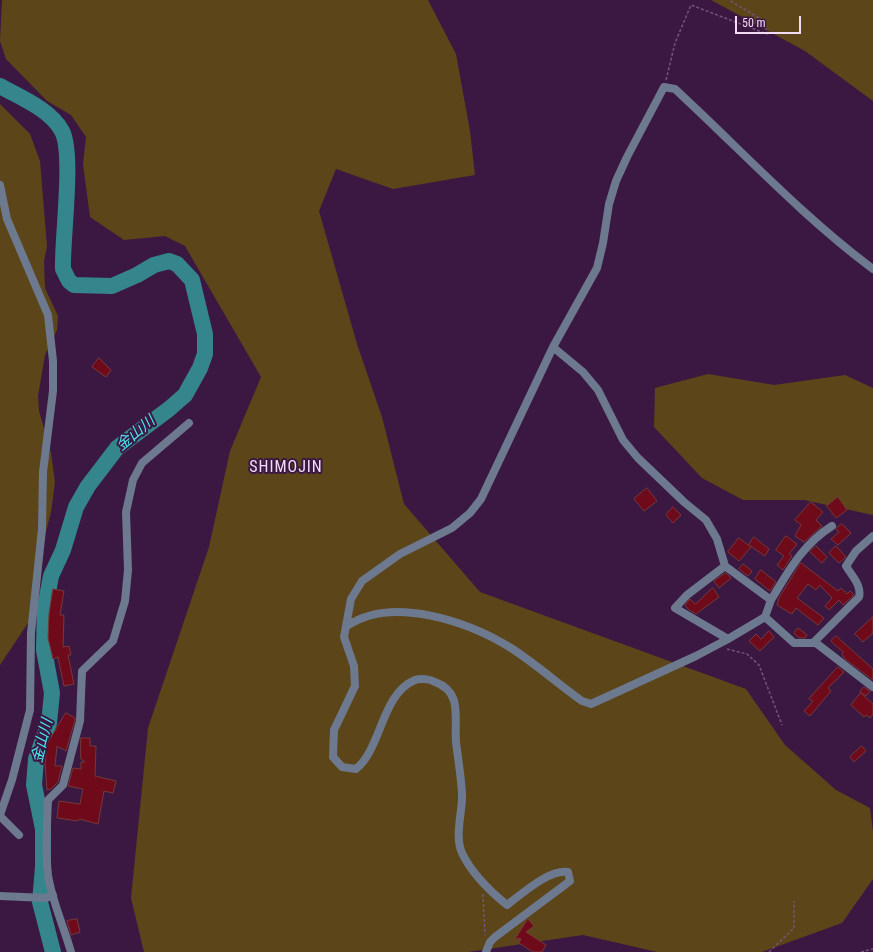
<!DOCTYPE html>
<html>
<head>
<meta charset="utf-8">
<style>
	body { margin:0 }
	#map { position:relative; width:873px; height:952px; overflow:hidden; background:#3b1842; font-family:"Roboto Condensed",sans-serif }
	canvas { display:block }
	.scale { position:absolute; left:735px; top:16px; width:66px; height:18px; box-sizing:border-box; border:2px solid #f2dcf5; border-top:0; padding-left:5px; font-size:12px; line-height:14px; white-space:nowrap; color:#f2dcf5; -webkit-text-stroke:3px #3b1842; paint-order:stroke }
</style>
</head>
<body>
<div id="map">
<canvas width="873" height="952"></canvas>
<div class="scale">50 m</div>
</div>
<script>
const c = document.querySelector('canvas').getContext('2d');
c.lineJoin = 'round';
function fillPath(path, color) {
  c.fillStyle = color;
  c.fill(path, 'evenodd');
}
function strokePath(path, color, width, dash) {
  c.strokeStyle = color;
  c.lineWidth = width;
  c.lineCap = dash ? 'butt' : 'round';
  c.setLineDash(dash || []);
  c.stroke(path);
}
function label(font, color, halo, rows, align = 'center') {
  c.font = font + ' "Roboto Condensed","Noto Sans JP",sans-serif';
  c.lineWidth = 4;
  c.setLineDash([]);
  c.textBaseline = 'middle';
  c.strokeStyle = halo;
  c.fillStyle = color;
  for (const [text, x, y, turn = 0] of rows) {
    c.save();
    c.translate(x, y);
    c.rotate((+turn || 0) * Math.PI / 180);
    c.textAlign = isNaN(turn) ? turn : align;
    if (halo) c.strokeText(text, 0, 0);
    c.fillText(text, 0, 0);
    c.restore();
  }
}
const green = new Path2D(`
	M2,0H428L456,54L470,131L475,175L393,189L336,169L319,211L357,344L382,417L404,504L480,592L746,689L785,745L836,790L870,808L873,832V879L842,923L762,952H657L583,935L468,952H144L131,898L148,728L209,547L230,451L261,377L185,246L165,236L124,240L90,217L83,164L86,137L71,115L47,101L6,59L0,41Z
	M711,0H873V101L805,51Z
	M0,104L30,134L40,161L47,246L44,261L45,288L58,316L57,330L45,355L38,396L39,411L51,453L55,482L51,512L44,539L38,608L0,665Z
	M708,374L774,385L845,375L873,388V515L804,500H743L702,478L654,427L655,388Z`);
const river = new Path2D(`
	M0,86C21,98 50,109 62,131C74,154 62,238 63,269L69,281L74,285L112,286L137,275L154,265L169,261L177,264L192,280L205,334V354L200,368L185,395L169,409L117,448L88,486L76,507L63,550L51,576L45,608L44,650L52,693L49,723L36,759L34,785L43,829V867L40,902L53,952`);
const building = new Path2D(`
	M99,358L111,370L106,377L92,367Z
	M647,488L657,501L644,511L634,499Z
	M838,497L847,510L836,518L827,506Z
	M811,502L823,512L816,520L822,526L804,542L795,536L801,525L795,520Z
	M673,507L681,515L673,523L666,515Z
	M842,524L851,533L838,545L831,539L839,532L836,529Z
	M786,536L797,544L789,554L792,556L783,570L777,565L784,556L776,550Z
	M754,537L769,549L765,556L749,545Z
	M739,538L751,547L739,561L728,552Z
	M816,546L827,557L822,563L810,552Z
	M836,546L846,557L839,563L829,553Z
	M801,563L838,591L841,588L847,594L850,591L854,595L843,605L839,600L829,610L825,606L832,598L820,585L816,590L808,584L797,598L824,618L818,625L796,608L792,614L777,605L779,598Z
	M743,564L752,571L748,576L739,569Z
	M761,570L776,582L770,591L755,579Z
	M726,573L731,578L719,588L714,581Z
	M713,588L719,597L696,614L688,609L685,605L690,599L695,604Z
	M53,589L64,591L60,615H64L63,647L69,646L71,655H68L74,684L64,686L58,657L53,659L48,638L49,614Z
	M873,617V633L863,642L855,634Z
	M798,628L807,635L805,638H799L794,633Z
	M769,631L774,637L760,651L749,641L756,634L761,639Z
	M836,636L873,669V680L845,659L842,654L843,652L831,641Z
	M838,667L844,672L828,688L831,691L810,716L804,711L813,701L809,699Z
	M864,687L870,691L866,696L860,692Z
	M861,693L873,704V714L870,718L866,715L864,717L851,705Z
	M66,713L75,718V720L66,751L57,746L55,766H62L58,782L51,789L47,790L45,764L47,744Z
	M81,738H90V746H96L95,776L116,781L113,793L104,791L98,824L79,819L78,821L57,818L59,801L80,804L83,789L68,786L73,768L81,769V762H85L81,759Z
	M862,746L866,751L854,762L850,757Z
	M77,919L80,932L71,935L67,921Z
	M528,919L534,926L526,932L546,945L542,952H533L519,943L521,939L519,938L514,941Z`);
const path = new Path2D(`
	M666,80L675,43L691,5L767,34L764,21L729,0
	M727,649L747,654L759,665L782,725
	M483,894L485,935
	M769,952L794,928V901
	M861,952L873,949`);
const minor = new Path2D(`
	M0,185L7,219L48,315L53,361V391L43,472L42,529L31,633L30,710L12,780L0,815
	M725,566L687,595L675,608L728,639
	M771,600C788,572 803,544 832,526
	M765,617L794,643H816L873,687
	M347,626C393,595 469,622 511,648C536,664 558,684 582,701L591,704L696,656L728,639L765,617L771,600L725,566L717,539L706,520L684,502L638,458L623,440L598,390L583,372L553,347
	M813,643L859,597C862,586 852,576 846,566L856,551L873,536
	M0,816L19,835
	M0,896L46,898L53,895
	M71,952C64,927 52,901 48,875C45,850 47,825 48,800L63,785L80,721L82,671L113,641L125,601L128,570L126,512L133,480L142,463L189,423
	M486,952L490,942L495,937L570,881L568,872C549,869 522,894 507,905C491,892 471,872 462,853C454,835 463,811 462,793C461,776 458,759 456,742C454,718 463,692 435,682C430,679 421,678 415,680C381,694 382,748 356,769L342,767L333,757L334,730L355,686L354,666L344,637L351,599L362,581L400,554L452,528L470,513L481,499L553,347L597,268L603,243L609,204L616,181L627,157L664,87L675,89C740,149 802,216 873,269`);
const waterNames = [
	["金山川",136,434,-40],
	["金山川",43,741,-76]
];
const quarterNames = [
	["SHIMOJIN",286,468]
];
fillPath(green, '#5c4519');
strokePath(river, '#35868c', 16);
fillPath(building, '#6e0a19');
strokePath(building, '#753a3a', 1);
strokePath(path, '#74557a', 1.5, [3, 2]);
strokePath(minor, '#6c798f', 8);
label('italic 15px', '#49e7f1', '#3b1842', waterNames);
c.letterSpacing = '1px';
label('16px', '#f2dcf5', '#3b1842', quarterNames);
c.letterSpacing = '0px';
</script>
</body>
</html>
